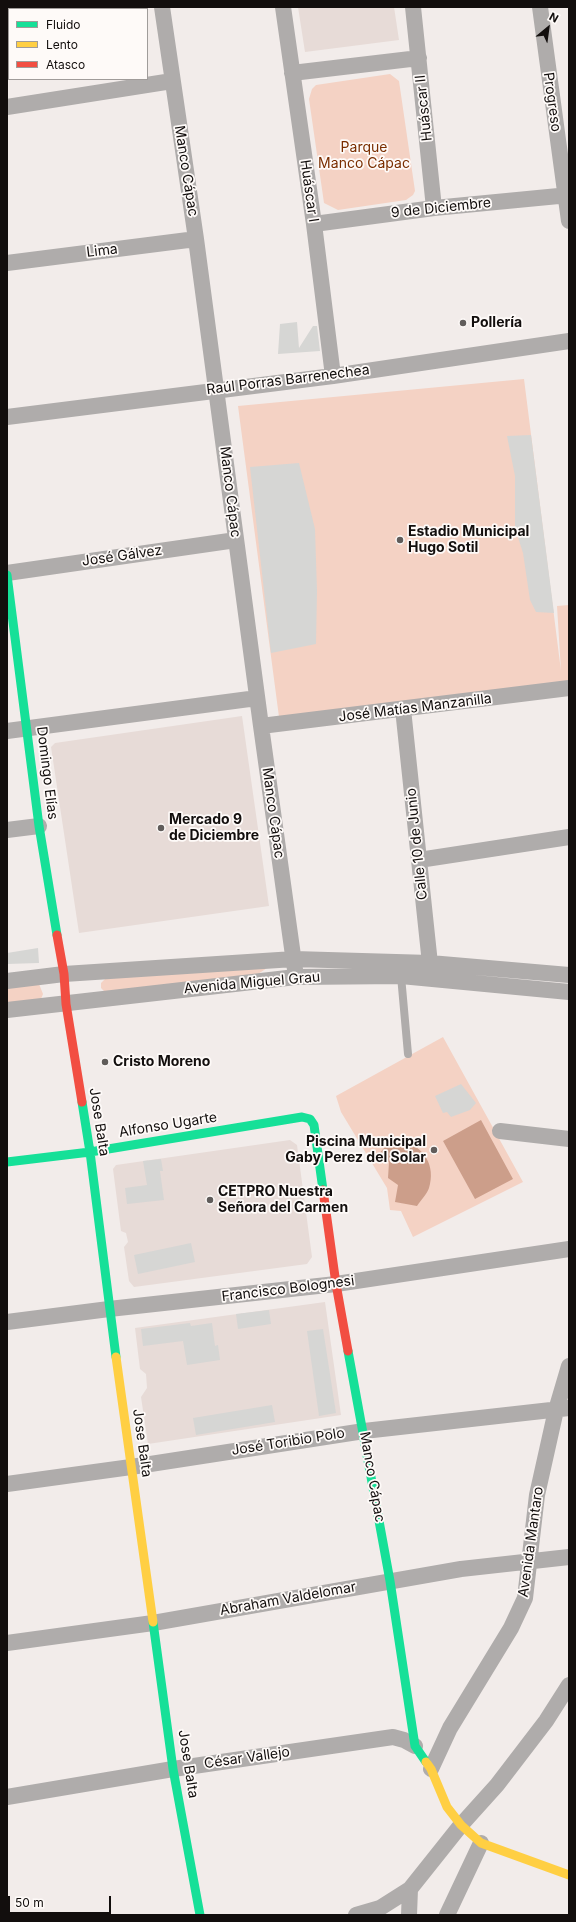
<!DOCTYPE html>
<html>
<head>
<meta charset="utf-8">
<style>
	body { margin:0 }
	#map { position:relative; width:576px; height:1922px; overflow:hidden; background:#f2ecea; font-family:Inter,sans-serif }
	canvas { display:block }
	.frame { position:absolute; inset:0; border:8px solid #120e0d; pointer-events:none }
	.legend { position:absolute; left:8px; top:8px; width:140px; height:72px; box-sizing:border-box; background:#fefaf8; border:1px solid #a09c9a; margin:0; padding:5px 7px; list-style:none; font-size:12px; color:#120e0d }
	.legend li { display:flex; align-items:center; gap:8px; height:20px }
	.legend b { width:20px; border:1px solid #a09c9a }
	.north { position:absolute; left:528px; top:8px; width:40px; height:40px; -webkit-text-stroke:3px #fefaf8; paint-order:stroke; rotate:29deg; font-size:11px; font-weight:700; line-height:16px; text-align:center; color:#120e0d }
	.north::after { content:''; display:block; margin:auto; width:14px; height:18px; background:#120e0d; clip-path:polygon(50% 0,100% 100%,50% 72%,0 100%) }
	.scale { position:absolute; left:8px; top:1896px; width:103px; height:18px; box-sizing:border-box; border:2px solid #120e0d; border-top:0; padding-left:5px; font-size:12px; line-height:14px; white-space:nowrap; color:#120e0d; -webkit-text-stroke:3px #fefaf8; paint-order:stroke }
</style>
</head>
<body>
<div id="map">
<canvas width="576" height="1922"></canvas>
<div class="frame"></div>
<ul class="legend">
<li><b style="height:5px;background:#16e098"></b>Fluido</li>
<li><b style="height:5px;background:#ffcf43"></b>Lento</li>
<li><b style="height:5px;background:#f24e42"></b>Atasco</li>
</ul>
<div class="north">N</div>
<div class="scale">50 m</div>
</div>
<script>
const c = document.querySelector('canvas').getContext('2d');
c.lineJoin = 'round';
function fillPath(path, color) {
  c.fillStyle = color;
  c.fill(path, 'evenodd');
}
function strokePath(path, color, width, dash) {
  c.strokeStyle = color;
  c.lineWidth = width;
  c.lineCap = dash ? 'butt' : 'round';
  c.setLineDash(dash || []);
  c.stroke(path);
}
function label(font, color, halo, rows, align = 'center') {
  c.font = font + ' Inter,sans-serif';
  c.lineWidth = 3.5;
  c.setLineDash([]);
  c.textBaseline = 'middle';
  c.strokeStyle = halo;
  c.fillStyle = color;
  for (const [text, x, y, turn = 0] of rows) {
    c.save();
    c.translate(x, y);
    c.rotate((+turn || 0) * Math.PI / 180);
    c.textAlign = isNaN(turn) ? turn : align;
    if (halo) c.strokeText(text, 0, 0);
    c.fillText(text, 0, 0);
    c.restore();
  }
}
const built = new Path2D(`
	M298,7H394L399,40L305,52Z
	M242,716L269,906L79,933L51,747L55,743Z
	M290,1140L297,1145L312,1257L307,1264L134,1287L129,1281L124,1247L128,1242L126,1233L121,1231L113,1169L116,1165Z
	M325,1302L341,1415L148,1444L141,1397L147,1388L146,1374L140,1369L135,1328Z`);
const green = new Path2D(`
	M390,74L399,81L415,191L413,195L406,200L338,210L324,203L309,99L312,89L316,85Z
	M524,379L561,671L557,606L569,605V682L279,717L238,406Z
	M267,968L258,974L106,993L101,988V983L107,977Z
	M39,984L43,994L41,999L7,1005V986Z
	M443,1037L523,1182L413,1237L401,1211L390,1210L387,1188L341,1112L336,1096Z`);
const water = new Path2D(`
	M481,1120L513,1179L475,1199L443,1141Z
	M403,1142C424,1146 436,1166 429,1188C427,1194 421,1200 417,1206L395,1202L398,1185L388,1178L389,1162L377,1156L385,1147Z`);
const building = new Path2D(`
	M297,322L299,348L313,326H317L320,351L278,354L280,324Z
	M531,435L554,613L536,612L530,600L523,553L515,528V476L507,436Z
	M299,463L315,529L317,591L316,644L271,653L250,467Z
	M38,948L39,963L7,964V953Z
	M461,1084L476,1103L470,1110L451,1117L447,1112L443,1113L435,1096Z
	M161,1159L163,1171H160L164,1200L127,1204L125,1188L147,1185L143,1161Z
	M191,1243L195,1262L138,1274L134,1255Z
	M269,1310L271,1324L238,1329L236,1314Z
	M190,1323L191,1326L212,1323L215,1346L218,1345L220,1360L187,1365L183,1341L143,1346L141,1329Z
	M323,1329L336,1413L319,1416L307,1331Z
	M272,1405L275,1422L196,1435L193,1418Z`);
const lane = new Path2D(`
	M401,976L408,1054`);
const street = new Path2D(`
	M162,7L196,239L261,726L296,977
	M283,7L314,224L333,376
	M413,7L434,208
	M540,7L569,221
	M292,73L419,58
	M7,107L172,81
	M314,224L434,208L569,195
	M7,263L196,239
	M7,417L333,376L569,341
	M7,573L236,540
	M403,709L431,973
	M261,726L569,688
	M7,731L257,698
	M7,830L39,826
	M419,860L569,837
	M7,981L64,974L294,959L430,963L569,975
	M7,1010L296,977L401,976L569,992
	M500,1131L569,1139
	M7,1322L109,1309L336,1284L569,1249
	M7,1484L131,1467L364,1431L569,1408
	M7,1643L153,1623L461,1569L569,1557
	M431,1769L450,1728L511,1628L525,1598L537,1495L556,1410L569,1366
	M7,1797L173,1769L393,1737L404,1740L415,1746
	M356,1915L380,1908L410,1889L461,1825L497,1785L546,1721L569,1685
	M409,1915L410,1889
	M447,1915L481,1843`);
const fast = new Path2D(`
	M7,575L39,826L57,935
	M82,1102L90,1152L116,1357
	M7,1162L90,1152L302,1117L310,1119L314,1125L323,1190
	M348,1351L390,1581L415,1746L426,1762
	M153,1622L173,1769L200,1915`);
const slow = new Path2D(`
	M116,1357L153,1622
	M426,1762L431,1769L447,1807L461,1825L481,1843L569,1875`);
const jam = new Path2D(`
	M57,935L64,974L66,1004L82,1102
	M323,1190L336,1284L348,1351`);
const markers = [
	[463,323,4,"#605c5a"],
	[400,540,4,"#605c5a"],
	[161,828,4,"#605c5a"],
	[105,1062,4,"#605c5a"],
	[434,1150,4,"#605c5a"],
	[210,1200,4,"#605c5a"]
];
const streetNames = [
	["Progreso",552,102,82],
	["Huáscar II",424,108,-96],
	["Manco Cápac",186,171,81],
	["Huáscar I",309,191,82],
	["9 de Diciembre",441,208,-6],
	["Lima",102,251,-7],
	["Raúl Porras Barrenechea",288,380,-7],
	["Manco Cápac",230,492,83],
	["José Gálvez",122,556,-8],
	["José Matías Manzanilla",415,708,-7],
	["Domingo Elías",47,773,83],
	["Manco Cápac",273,813,82],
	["Calle 10 de Junio",417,844,-96],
	["Avenida Miguel Grau",252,983,-5],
	["Jose Balta",99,1122,81],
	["Alfonso Ugarte",168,1125,-9],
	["Francisco Bolognesi",288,1289,-7],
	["José Toribio Polo",288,1442,-9],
	["Jose Balta",142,1443,82],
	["Manco Cápac",372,1477,80],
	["Avenida Mantaro",531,1542,-82],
	["Abraham Valdelomar",288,1599,-10],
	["César Vallejo",247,1758,-8],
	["Jose Balta",188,1764,81]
];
const parkNames = [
	["Parque",364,148],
	["Manco Cápac",364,164]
];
const poiNames = [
	["Pollería",471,323],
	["Estadio Municipal",408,532],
	["Hugo Sotil",408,548],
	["Mercado 9",169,820],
	["de Diciembre",169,836],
	["Cristo Moreno",113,1062],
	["Piscina Municipal",426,1142,"right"],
	["Gaby Perez del Solar",426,1158,"right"],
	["CETPRO Nuestra",218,1192],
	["Señora del Carmen",218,1208]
];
fillPath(built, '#e7dbd7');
fillPath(green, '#f4d2c4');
fillPath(water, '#cc9e8a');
fillPath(building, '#d6d6d4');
strokePath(lane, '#afacab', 8);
strokePath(street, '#afacab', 16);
strokePath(fast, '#16e098', 9);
strokePath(slow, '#ffcf43', 9);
strokePath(jam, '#f24e42', 9);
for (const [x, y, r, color] of markers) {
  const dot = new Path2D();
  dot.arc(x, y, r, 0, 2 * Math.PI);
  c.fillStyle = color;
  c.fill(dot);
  strokePath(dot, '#fefaf8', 1.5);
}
label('14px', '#120e0d', '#fefaf8', streetNames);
label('14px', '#7a2e00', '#fefaf8', parkNames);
label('bold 14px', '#120e0d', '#fefaf8', poiNames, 'left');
</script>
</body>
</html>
